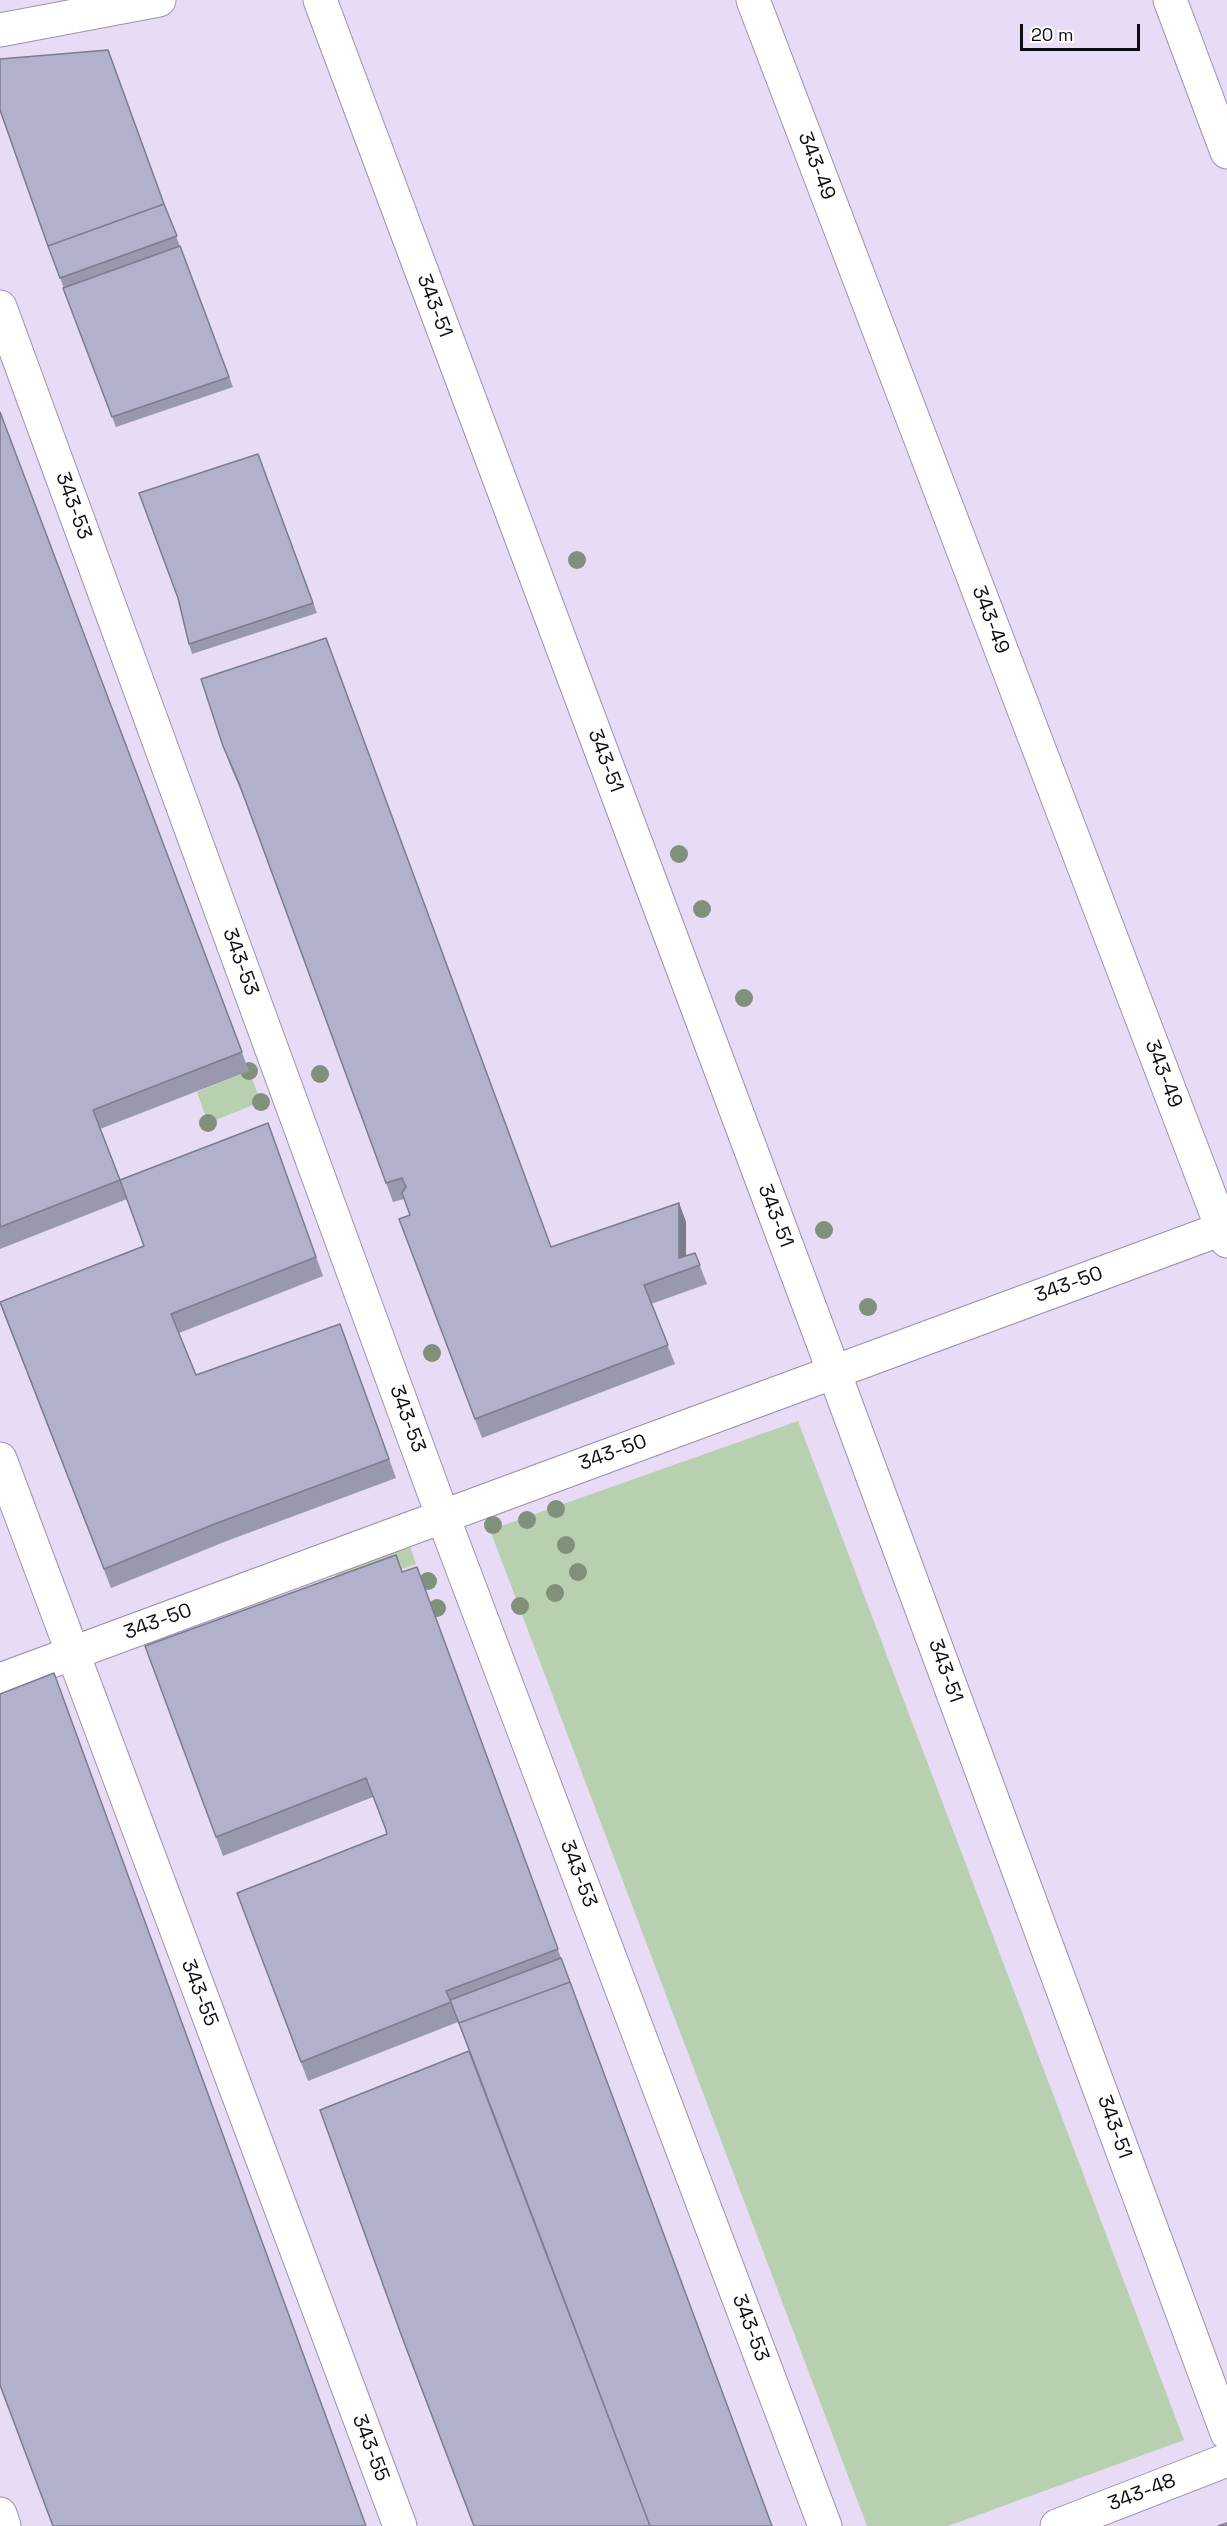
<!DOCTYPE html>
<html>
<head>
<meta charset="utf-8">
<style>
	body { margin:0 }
	#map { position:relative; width:1227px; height:2526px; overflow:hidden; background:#e7dbf5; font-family:"Space Grotesk",sans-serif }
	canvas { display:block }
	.scale { position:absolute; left:1020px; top:24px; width:120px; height:27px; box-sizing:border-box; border:3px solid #0e0a12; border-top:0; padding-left:8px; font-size:18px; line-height:21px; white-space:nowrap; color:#0e0a12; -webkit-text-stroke:4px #fff; paint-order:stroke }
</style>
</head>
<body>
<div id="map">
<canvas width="1227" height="2526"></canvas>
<div class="scale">20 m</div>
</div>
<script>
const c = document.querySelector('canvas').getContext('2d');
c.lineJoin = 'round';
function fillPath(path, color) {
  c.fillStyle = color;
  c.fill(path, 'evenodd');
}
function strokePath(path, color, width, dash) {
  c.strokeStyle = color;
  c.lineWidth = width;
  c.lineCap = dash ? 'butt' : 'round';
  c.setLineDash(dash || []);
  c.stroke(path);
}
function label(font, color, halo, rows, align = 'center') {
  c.font = font + ' "Space Grotesk",sans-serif';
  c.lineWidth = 4.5;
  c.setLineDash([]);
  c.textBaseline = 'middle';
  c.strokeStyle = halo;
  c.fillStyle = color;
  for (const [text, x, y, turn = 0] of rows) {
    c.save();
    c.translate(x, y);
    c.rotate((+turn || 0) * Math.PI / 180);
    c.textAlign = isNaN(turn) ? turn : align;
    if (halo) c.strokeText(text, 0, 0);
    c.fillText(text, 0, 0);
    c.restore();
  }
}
const green = new Path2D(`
	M249,1071L261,1102L208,1123L197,1092Z
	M798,1421L1184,2440L948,2526H867L490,1530Z
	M410,1546L416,1564L342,1591L335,1573Z`);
const minor = new Path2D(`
	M320,0L834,1372L1227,2433
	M753,0L1227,1241
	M1170,0L1227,152
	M0,30L159,0
	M0,307L443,1517L825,2526
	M0,1459L400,2526
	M0,1680L1227,1227
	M0,2514L4,2526
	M1057,2526L1227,2460`);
const trees = [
	[577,560],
	[679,854],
	[702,909],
	[744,998],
	[249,1071],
	[320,1074],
	[261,1102],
	[208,1123],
	[824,1230],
	[868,1307],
	[432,1353],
	[556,1509],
	[527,1520],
	[493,1525],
	[566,1545],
	[578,1572],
	[428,1581],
	[555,1593],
	[520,1606],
	[437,1608]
];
const wall = new Path2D(`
	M164,204L233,387L116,427L48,246Z
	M0,412L249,1071L100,1129L127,1199L0,1249Z
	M258,454L317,613L192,654L189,644Z
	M223,746L551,1247L679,1203L686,1222V1256L695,1253L707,1284L651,1304L675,1364L482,1438L399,1219L410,1215L404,1199L393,1202L246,803L230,765Z
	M268,1123L323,1276L179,1333L196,1375L340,1324L396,1478L224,1542L111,1588L0,1304L144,1246Z
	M417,1567L561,1958L474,2526L412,2365L320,2110L469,2051L458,2022L308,2081L237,1893L387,1834L373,1797L223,1856L145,1646L402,1572Z`);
const shadedWall = new Path2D(`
	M679,1203L686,1222V1270L679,1258Z`);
const building = new Path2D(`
	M108,50L164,204L48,246L0,110V59Z
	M164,204L177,236L60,278L48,246Z
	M180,246L229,377L112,417L63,288Z
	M0,412L242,1052L93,1110L120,1180L0,1227Z
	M258,454L313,603L189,644L178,598L139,493Z
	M326,638L551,1247L679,1203V1258L695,1253L700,1265L644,1285L668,1345L475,1419L399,1219L410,1215L402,1193L406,1187L402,1178L386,1183L239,783L223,746L201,679Z
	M268,1123L316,1257L171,1314L196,1375L340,1324L389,1459L217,1523L104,1569L0,1302L144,1246L120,1180Z
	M396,1555L402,1572L417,1567L558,1949L446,1991L451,2002L301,2062L237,1893L387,1834L385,1827L366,1778L216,1837L145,1646Z
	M54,1673L366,2526H53L0,2385V1694Z
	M561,1958L570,1982L459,2023L462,2031L450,2000Z
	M570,1982L772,2526H650L459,2023Z
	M469,2051L650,2526H474L402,2337L320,2110Z
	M1227,2523V2526H1218Z`);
const streetNames = [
	["343-49",816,166,69],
	["343-51",434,306,69],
	["343-53",73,506,70],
	["343-49",990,620,69],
	["343-51",605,761,69],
	["343-53",240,962,70],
	["343-49",1163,1074,69],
	["343-51",775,1216,69],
	["343-50",1069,1285,-20],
	["343-53",407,1419,70],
	["343-50",613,1453,-20],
	["343-50",158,1622,-20],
	["343-51",945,1671,70],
	["343-53",578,1874,69],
	["343-55",199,1993,69],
	["343-51",1114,2127,70],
	["343-53",750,2328,69],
	["343-55",370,2448,69],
	["343-48",1142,2493,-21]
];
fillPath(green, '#b8d0af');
strokePath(minor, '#9d92aa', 35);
strokePath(minor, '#fff', 33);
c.fillStyle = '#80907b';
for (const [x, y] of trees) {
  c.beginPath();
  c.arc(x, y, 9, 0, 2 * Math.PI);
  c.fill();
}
fillPath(wall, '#9898af');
fillPath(shadedWall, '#7c7c8f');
fillPath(building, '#b1b1cc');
strokePath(building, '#7c7c8f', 1.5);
label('20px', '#0e0a12', '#fff', streetNames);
</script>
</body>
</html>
